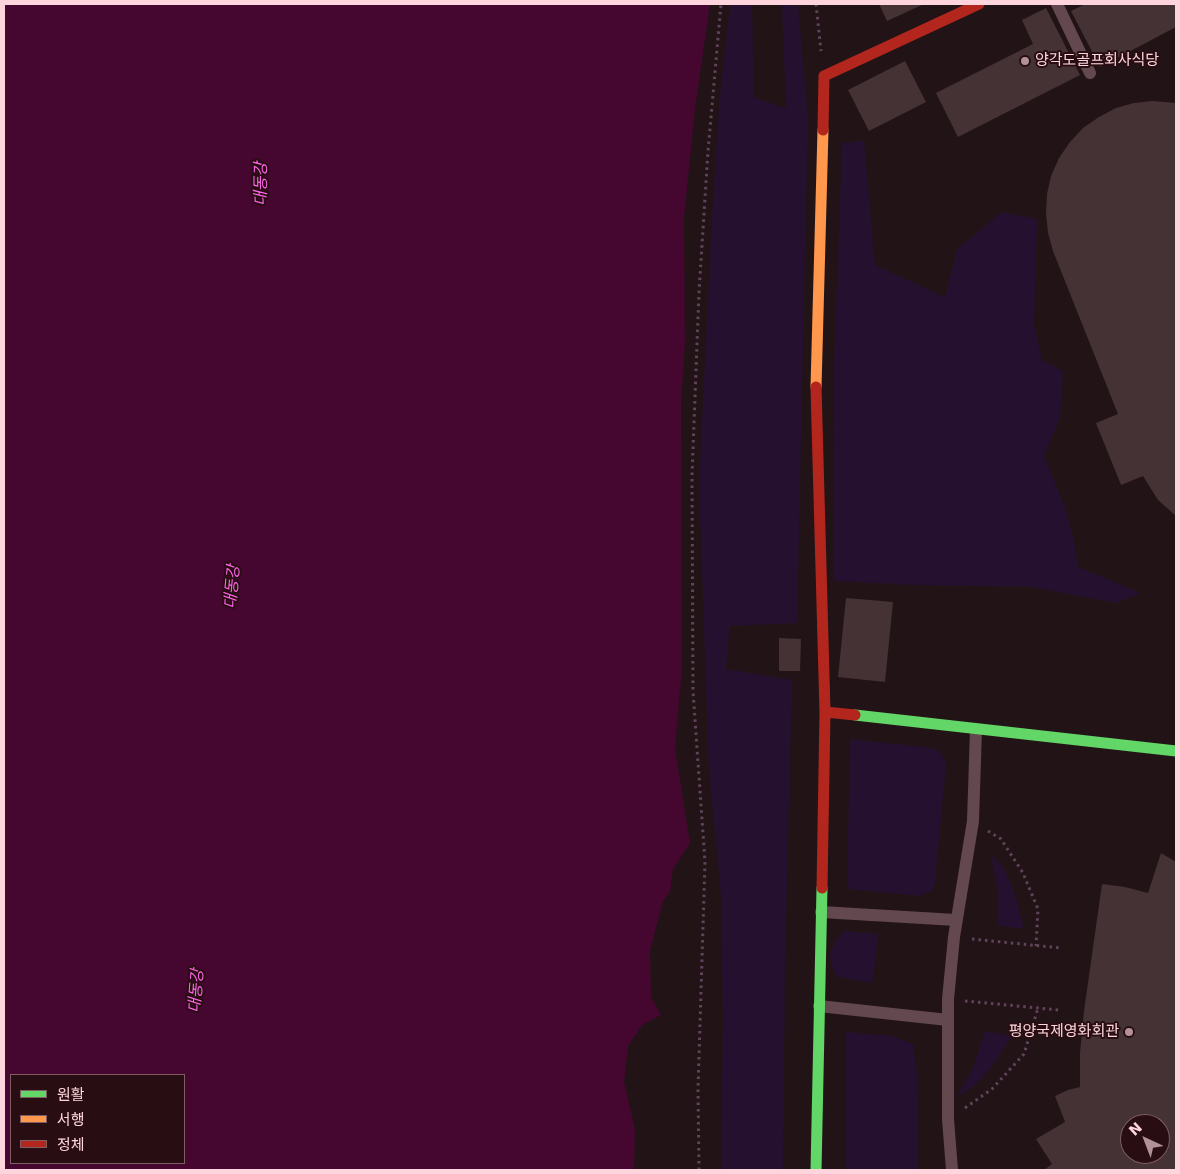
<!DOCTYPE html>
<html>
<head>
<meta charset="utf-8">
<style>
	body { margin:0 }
	#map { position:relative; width:1180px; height:1174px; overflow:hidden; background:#221416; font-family:"DejaVu Sans","Noto Sans KR",sans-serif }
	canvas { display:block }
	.frame { position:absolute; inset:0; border:5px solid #ffd5dd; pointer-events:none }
	.legend { position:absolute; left:10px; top:1074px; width:175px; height:90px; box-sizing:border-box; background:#280e12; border:1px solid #7e5e63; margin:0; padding:6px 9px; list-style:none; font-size:15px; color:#ffd5dd }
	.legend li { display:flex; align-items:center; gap:10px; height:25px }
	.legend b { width:25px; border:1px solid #7e5e63 }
	.north { position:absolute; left:1120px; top:1114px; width:50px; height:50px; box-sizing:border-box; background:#280e12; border:1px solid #7e5e63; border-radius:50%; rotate:317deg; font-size:14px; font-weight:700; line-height:20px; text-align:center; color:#ffd5dd }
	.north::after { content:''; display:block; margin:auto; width:18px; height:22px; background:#b29197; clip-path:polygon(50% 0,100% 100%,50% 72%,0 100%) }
</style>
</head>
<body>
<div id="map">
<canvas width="1180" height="1174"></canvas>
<div class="frame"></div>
<ul class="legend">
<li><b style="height:6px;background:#63d668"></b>원활</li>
<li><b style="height:6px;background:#ff974d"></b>서행</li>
<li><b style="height:6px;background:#b3261e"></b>정체</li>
</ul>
<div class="north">N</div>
</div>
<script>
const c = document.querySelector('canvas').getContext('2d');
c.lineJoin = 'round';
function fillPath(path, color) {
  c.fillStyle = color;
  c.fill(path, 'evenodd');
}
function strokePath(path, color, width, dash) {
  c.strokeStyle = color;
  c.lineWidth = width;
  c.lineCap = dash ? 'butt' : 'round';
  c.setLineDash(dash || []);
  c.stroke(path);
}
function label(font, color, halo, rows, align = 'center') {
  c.font = font + ' "DejaVu Sans","Noto Sans KR",sans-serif';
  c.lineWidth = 4;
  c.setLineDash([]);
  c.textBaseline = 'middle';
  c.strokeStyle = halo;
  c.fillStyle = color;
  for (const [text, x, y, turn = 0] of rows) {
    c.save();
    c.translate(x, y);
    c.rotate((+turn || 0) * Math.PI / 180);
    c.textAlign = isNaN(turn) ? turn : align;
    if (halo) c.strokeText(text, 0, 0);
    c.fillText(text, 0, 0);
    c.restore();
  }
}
const green = new Path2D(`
	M730,4H752L754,97L786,109L782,4H798L808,117L797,623L730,626L726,669L792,680L785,963L783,1170H721L723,1019L721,895L709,773L699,484L711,236L719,105Z
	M864,141L875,265L945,297L957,249L1002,212L1037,219L1034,325L1042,360L1063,371L1060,418L1044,456L1065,507L1074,540L1078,567L1141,593L1116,603L1032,587L915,585L833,581L834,365L842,143Z
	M850,739L932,748L940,752L946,763L935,883L932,891L920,896L847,889Z
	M991,855C1011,869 1019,907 1024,929L997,925V886Z
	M844,931L878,934L873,983L837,977C825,957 830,947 844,931Z
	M985,1031L1012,1036C1000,1055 980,1089 957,1096L973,1068Z
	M846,1032L894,1036L913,1044L917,1074L918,1170H846Z`);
const water = new Path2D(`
	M4,4H710L695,109L684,218L685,342L681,405L682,665L675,749L690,843L673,869L670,892L663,901L650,951L651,997L661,1015L642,1025L628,1046L624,1082L635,1129L634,1170H4ZM11,1075H184V1163H11Z`);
const building = new Path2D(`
	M879,4H924L887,21Z
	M1085,4H1176V27L1100,67L1071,11Z
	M1046,8L1080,75L958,137L936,93L1033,44L1022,20Z
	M905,61L926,102L869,131L848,90Z
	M1153,101L1176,103V516L1158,500L1143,476L1121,485L1096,423L1118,414L1053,251L1048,233L1046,214L1047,194L1051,176L1059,158L1070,142L1083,128L1099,117L1116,108L1134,103Z
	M846,598L893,602L885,682L838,677Z
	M779,638L801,639L800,671H779Z
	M1161,853L1176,862V1170H1044L1052,1164L1036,1139L1065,1122L1055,1096L1068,1090L1080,1087V1053L1084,1011L1102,884L1125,887L1148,893ZM1130,1124H1160V1154H1130Z`);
const path = new Path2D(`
	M816,4L821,51
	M988,831L1001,839L1023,873L1038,909L1036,946
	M972,939L1061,948
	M965,1001L1059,1010
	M965,1108L992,1089L1024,1054L1038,1008
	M699,1170L698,1089L705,862L693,691L692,476L699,292L708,151L721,4`);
const lane = new Path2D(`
	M1057,4L1090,73
	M821,912L956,920
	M819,1006L948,1020
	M952,1170L948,1119V999L954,937L973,821L976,730`);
const fast = new Path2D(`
	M855,715L1176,751
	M816,1170L822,888`);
const slow = new Path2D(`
	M816,387L823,130`);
const jam = new Path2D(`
	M823,130L824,76L979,4
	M816,387L825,712
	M822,888L825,712L855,715`);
const markers = [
	[1025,61,5,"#b29197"],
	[1129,1032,5,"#b29197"]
];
const poiNames = [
	["양각도골프회사식당",1035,61],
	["평양국제영화회관",1119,1032,"right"]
];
const waterNames = [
	["대동강",262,184,-90],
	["대동강",233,587,-85],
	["대동강",197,991,-86]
];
fillPath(green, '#25112f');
fillPath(water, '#450730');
fillPath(building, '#443235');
strokePath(path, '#61445b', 3, [2.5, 4]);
strokePath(lane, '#63484f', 12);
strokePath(fast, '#63d668', 11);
strokePath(slow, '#ff974d', 11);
strokePath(jam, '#b3261e', 11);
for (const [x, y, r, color] of markers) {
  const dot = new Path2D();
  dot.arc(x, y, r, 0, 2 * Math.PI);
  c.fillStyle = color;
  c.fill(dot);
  strokePath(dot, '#280e12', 2);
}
label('15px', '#ffd5dd', '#280e12', poiNames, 'left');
label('italic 16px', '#ff63e8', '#280e12', waterNames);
</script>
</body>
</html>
